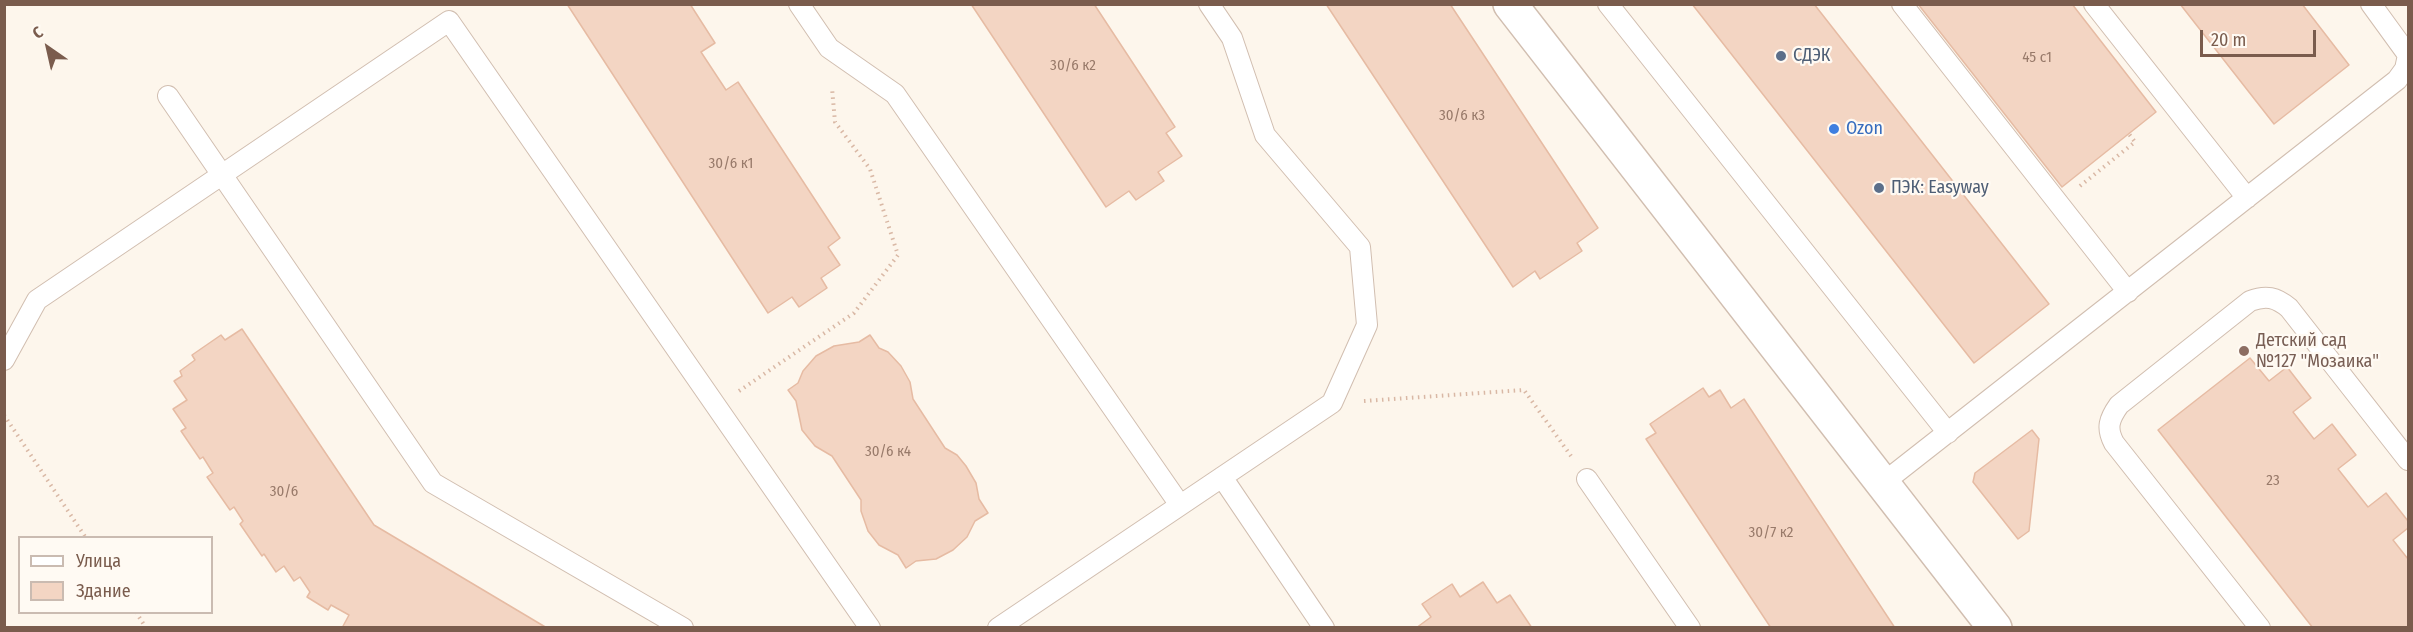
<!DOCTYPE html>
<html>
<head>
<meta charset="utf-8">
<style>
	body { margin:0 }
	#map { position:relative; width:2413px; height:632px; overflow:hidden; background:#fdf6ec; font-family:"Fira Sans Condensed",sans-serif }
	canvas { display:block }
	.frame { position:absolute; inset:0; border:6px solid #7a5c4d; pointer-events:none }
	.legend { position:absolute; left:18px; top:536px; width:195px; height:78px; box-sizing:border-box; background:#fffaf3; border:2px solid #cabbb1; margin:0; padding:8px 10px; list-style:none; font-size:18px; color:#7a5c4d }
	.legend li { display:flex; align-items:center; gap:12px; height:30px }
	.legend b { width:30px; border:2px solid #cabbb1 }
	.north { position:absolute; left:18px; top:18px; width:60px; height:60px; -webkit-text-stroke:4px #fffaf3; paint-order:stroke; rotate:326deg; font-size:16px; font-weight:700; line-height:24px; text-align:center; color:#7a5c4d }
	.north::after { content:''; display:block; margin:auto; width:21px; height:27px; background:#7a5c4d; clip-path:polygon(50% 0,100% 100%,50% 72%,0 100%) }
	.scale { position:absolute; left:2200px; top:30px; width:116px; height:27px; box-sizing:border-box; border:3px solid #7a5c4d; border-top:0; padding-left:8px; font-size:18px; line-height:21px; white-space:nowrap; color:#7a5c4d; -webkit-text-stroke:4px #fffaf3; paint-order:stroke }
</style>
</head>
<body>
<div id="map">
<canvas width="2413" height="632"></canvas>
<div class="frame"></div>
<ul class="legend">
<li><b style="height:8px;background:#fff"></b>Улица</li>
<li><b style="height:16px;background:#f3d5c3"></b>Здание</li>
</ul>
<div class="north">С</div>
<div class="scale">20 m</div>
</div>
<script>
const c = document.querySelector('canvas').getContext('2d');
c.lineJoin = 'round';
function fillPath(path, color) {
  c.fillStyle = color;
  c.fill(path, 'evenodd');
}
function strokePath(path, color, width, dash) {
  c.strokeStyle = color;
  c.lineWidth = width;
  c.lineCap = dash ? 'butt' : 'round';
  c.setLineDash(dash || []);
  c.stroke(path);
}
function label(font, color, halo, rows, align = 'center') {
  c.font = font + ' "Fira Sans Condensed",sans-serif';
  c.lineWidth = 4.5;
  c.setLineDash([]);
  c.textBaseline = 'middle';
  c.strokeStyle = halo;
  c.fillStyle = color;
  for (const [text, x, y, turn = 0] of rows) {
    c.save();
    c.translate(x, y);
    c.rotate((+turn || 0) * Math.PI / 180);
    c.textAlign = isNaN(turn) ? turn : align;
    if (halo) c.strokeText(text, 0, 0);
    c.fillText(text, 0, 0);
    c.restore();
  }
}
const building = new Path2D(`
	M567,4H690L715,43L701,52L726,90L738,82L840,238L828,247L840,265L821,278L827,288L799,307L792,297L768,313Z
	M971,4H1094L1175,127L1166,133L1182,156L1158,172L1164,181L1136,200L1129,191L1106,207Z
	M1326,4H1450L1598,228L1577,243L1582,251L1540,279L1535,271L1513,287Z
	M1692,4H1814L2049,304L1974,363Z
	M1918,4H2072L2156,112L2062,187Z
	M2180,4H2302L2349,65L2274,124Z
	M242,329L374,525L547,628H342L349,615L331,605L328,610L307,597L310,592L300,577L294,581L284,566L276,572L264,554L262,556L240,524L243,521L234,507L230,510L207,477L213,473L203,457L200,459L181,431L186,428L173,409L187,400L174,381L182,376L180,371L195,360L192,355L221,335L225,340Z
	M870,335L879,348L888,352L901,366L910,382L913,399L945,448L957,455L966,466L976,483L979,499L988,513L975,521L967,537L953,550L936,559L916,561L906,568L898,555L879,545L868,531L861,511V500L832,456L815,446L802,430L796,401L788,390L798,383L803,371L816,356L834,346L859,342Z
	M2250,358L2269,381L2287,367L2311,398L2293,412L2314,439L2332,424L2356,455L2338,469L2368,507L2386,493L2408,521V528L2393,540L2408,559V628H2313L2158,430Z
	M1703,388L1709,397L1720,390L1731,408L1744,399L1895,628H1771L1646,439L1656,433L1650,424Z
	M2032,430L2039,439L2029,531L2018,539L1973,482L1975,473Z
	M1483,582L1497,603L1510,595L1532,628H1416L1431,617L1422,604L1452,584L1460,597Z`);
const path = new Path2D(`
	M2080,186L2135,142L2129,134
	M739,391L854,313L898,255L870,169L835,122L832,88
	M1364,401L1524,390L1571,456
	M4,415L86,538
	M136,612L146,628`);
const service = new Path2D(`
	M799,4L829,48L895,94L1180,505
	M1608,4L1948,433
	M1902,4L2128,292
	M2094,4L2247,198
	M2371,4L2408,55
	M168,96L433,483L683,628
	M4,360L37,300L449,21L870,628
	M1222,477L1324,628
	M1587,479L1690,628
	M1883,483L2397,80L2405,69L2408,55
	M998,628L1332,403L1367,325L1360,247L1265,135L1232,38L1209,4
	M2260,628L2114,443C2106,428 2109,419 2119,405L2250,301C2266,295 2276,297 2289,308L2408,460`);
const minor = new Path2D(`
	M1510,4L1995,628`);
const markers = [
	[1781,56,6,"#5c6f8a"],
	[1834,129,6,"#3f7fe0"],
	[1879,188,6,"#5c6f8a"],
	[2244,351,6,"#8d6e63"]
];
const numberNames = [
	["45 с1",2037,58],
	["30/6 к2",1073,66],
	["30/6 к3",1462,116],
	["30/6 к1",731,164],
	["30/6 к4",888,452],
	["23",2273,481],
	["30/6",284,492],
	["30/7 к2",1771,533]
];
const serviceNames = [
	["СДЭК",1793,56],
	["ПЭК: Easyway",1891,188]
];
const shopNames = [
	["Ozon",1846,129]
];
const educationNames = [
	["Детский сад",2256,341],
	["№127 \"Мозаика\"",2256,362]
];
fillPath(building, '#f3d5c3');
strokePath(building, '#e6bba3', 1.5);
strokePath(service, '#d1beb0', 22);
strokePath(minor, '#d1beb0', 36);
strokePath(path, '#d9b8a5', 4, [1.5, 4.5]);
strokePath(service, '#fff', 20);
strokePath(minor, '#fff', 33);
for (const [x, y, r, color] of markers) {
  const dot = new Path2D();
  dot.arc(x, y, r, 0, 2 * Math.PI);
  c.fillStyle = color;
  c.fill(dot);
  strokePath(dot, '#fffaf3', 2);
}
label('15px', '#987a6a', null, numberNames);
label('18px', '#4e5e75', '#fffaf3', serviceNames, 'left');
label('18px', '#366cbe', '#fffaf3', shopNames, 'left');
label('18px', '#785e54', '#fffaf3', educationNames, 'left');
</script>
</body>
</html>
